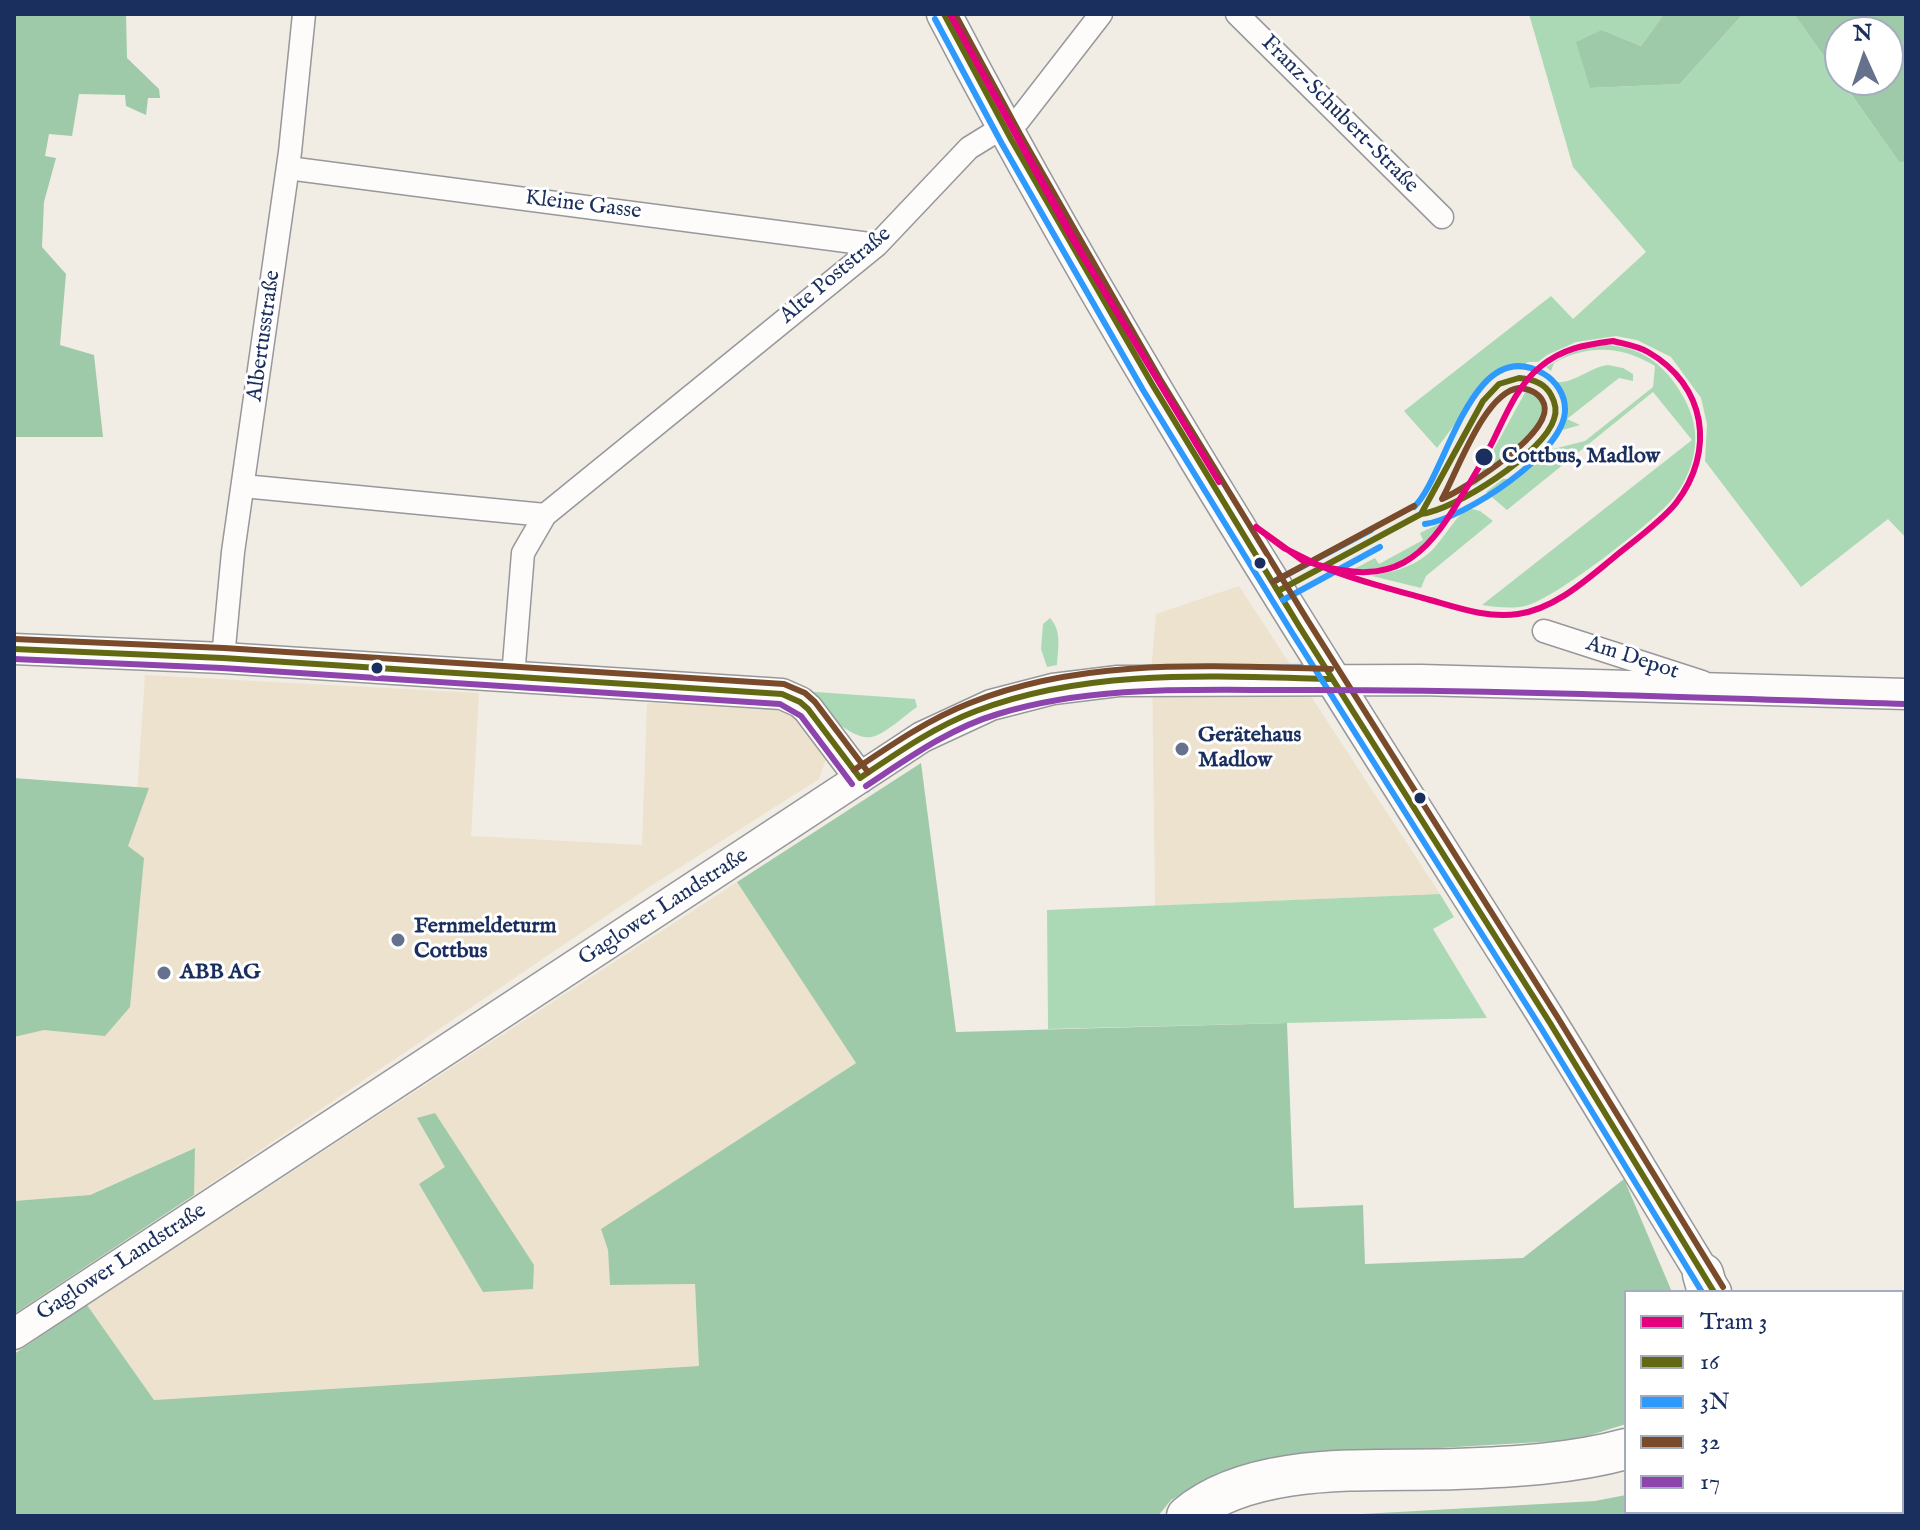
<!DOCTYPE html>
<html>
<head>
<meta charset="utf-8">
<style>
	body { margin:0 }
	#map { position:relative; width:1920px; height:1530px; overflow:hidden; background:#f1ede4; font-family:"IM FELL English",serif }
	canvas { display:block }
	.frame { position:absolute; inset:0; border:16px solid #1b2f5e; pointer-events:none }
	.legend { position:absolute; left:1624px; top:1290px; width:280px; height:224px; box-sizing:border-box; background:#fff; border:2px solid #a4acbf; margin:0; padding:10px 14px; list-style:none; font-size:24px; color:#1b2f5e }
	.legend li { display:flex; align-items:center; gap:16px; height:40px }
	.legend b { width:40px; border:2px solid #a4acbf }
	.north { position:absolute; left:1824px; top:16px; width:80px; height:80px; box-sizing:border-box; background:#fff; border:2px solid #a4acbf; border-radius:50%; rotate:357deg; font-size:22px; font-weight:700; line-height:32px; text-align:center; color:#1b2f5e }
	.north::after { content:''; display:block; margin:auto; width:28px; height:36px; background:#66728d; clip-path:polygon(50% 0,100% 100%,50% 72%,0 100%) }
</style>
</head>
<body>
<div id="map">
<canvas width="1920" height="1530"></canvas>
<div class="frame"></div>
<ul class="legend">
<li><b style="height:10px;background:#e5007d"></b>Tram 3</li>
<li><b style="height:10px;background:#636913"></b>16</li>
<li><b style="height:10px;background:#2e9afe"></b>3N</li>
<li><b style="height:10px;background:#7a4b2a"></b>32</li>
<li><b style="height:10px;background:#8e44ad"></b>17</li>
</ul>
<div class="north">N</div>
</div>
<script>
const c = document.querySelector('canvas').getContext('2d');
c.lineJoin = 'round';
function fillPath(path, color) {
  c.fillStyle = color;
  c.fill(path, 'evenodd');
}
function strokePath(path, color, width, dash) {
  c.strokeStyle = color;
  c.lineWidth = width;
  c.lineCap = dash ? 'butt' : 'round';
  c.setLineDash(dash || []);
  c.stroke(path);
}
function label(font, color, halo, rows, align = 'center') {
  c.font = font + ' "IM FELL English",serif';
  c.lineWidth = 6;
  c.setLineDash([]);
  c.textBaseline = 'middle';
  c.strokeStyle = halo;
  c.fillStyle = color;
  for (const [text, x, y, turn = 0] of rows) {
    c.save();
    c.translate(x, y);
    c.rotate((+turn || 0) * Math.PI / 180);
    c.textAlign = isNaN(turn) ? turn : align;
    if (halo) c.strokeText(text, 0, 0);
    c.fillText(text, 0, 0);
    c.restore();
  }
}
const built = new Path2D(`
	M1239,586L1440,894L1155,906L1152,659L1156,614Z
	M145,675L479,693L471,836L642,845L647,703L781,708L802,724L826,759L819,779L646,889L194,1195V1148L89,1195L14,1201V785L137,793Z
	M737,882L856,1063L601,1229L608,1250L610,1285L695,1284L700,1366L154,1400L87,1305Z`);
const green = new Path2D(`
	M1529,14H1664L1641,46L1602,30L1590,88L1680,84L1743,14H1794L1899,162H1906V538L1888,519L1801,587L1705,461L1707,424L1701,398L1671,357L1637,340L1616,336L1576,342L1547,355L1538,362H1528C1519,370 1503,366 1488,380L1437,448L1404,411L1551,296L1573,319L1646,252L1573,167Z
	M1604,345C1636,346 1658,359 1676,385C1693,410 1701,435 1691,465C1687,478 1679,492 1670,502C1648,526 1555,599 1525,606C1511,609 1496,607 1482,605L1692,440L1653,392L1507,510L1486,492L1503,479H1512L1537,459L1538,451L1546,445L1553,449L1585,441L1653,387L1655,366C1622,346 1589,344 1554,363L1551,371L1546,367L1572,352Z
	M1608,365L1623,368L1633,374V381L1619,378L1567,419L1580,425L1559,431C1567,413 1565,399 1556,382C1574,384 1590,367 1608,365Z
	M1527,389C1585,409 1492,472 1473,487Z
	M1468,508L1480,511L1493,521L1426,576L1421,588L1372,576C1396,571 1418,566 1435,547C1447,533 1454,519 1468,508Z
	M1443,522C1420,554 1395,572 1354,569L1375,558L1379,564L1423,540L1420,533Z
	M1050,618C1062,631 1058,648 1057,665L1047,667L1041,649L1043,624Z
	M802,691L915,699L917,707C904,716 890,730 875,736C853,745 818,705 802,691Z
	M1440,894L1454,917L1433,929L1487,1018L1048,1029L1047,910Z`);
const forest = new Path2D(`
	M14,14H126L127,58L159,89L160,98H148L146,115L126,106L125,95L79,94L72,136L49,134L45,156L56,158L44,202L42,247L66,274L60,345L94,355L103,437H14Z
	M1664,14H1743L1680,84L1590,88L1576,42L1602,30L1641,46Z
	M1794,14H1906V162H1899L1841,80H1888V32H1840V79Z
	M921,763L956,1032L1287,1023L1294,1208L1363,1205L1365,1264L1523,1258L1624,1179L1672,1292H1626V1424L1575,1440L1285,1457L1220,1472L1171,1500L1158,1516H14V1354L87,1305L154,1400L699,1366L695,1284L610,1285L608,1250L601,1229L856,1063L737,882Z
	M14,778L149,788L128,846L144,858L130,1007L105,1036L44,1030L14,1037Z
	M435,1113L534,1265L533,1289L483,1292L419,1184L445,1167L417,1118Z
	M195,1148L194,1195L14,1314V1201L90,1195Z
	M1626,1495V1512H1769L1774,1516H1326L1595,1501Z`);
const stream = new Path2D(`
	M1905,14L1906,15`);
const street = new Path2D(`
	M1237,14L1442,217
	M288,168L877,245
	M243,486L545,515
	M1544,631L1702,682
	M223,658L233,552L290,152L304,14
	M513,677L523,553L545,515L877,245L969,148L1003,127L1018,121L1101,14`);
const secondary = new Path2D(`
	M14,649L223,658L782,694L800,702L808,709L860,778
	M14,1334L922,737L991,705L1053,689L1118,681L1421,680L1906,694`);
const primary = new Path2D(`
	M944,14C1119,349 1324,666 1526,985C1590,1086 1651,1190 1714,1292
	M1853,1512L1855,1516`);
const highway = new Path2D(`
	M1703,1274L1708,1292
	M1187,1516C1254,1460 1373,1472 1455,1469C1512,1467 1571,1464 1626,1449`);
const bus1 = new Path2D(`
	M944,14L1011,139L1152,384L1299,626L1550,1023L1714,1292
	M1519,378C1532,379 1545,383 1551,395C1555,402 1557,411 1554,419C1544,453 1455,510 1421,514L1483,401L1499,384Z
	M1278,591L1421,514
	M14,649L223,658L782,694L800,702L808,709L860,778
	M860,778C897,753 934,727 976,711C1087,668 1214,676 1331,679`);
const bus2 = new Path2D(`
	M935,19L1002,144L1143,390L1291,631L1541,1028L1702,1292
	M1414,507C1447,476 1471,331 1544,374C1556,381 1565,395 1565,409C1566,453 1463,519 1425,524
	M1273,582L1371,530
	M1283,600L1380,547`);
const bus3 = new Path2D(`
	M955,14L1020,134L1160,379L1308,621L1558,1018L1723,1287
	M1519,388C1530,389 1540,393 1544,404C1554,433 1466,488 1442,499C1458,470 1485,392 1519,388Z
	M1273,582L1414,506
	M14,639L224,648L784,684L805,693L815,702L868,772
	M854,770C891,745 929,719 970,703C1083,657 1212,666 1331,669`);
const bus4 = new Path2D(`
	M14,659L222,668L780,704L801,716L852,784
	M866,786C907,759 950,728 998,714C1100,683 1206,691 1311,690C1509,690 1708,698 1906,704`);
const tram1 = new Path2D(`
	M950,14L1085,259L1219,482L1070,235Z
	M1613,341C1624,344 1638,346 1648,352C1706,385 1716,451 1676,503C1661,522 1631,543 1612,559C1585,581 1554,609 1518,614C1486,619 1453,606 1423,598C1387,588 1351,579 1318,565C1393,586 1424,560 1461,497C1473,478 1484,459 1494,439C1506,414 1518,385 1540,367C1563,348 1584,345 1613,341Z
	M1256,527L1284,548L1318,565
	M1256,527L1302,560L1318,565`);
const markers = [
	[1484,457,10,"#1b2f5e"],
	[1260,563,7,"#1b2f5e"],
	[377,668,7,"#1b2f5e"],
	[1182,749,8,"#66728d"],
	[1420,798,7,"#1b2f5e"],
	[398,940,8,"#66728d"],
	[164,973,8,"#66728d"]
];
const streetNames = [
	["Franz-Schubert-Straße",1339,115,45],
	["Kleine Gasse",583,206,7],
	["Alte Poststraße",836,276,-40],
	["Albertusstraße",265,336,-82],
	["Am Depot",1632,659,18],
	["Gaglower Landstraße",664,908,-33],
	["Gaglower Landstraße",122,1263,-33]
];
const stopNames = [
	["Cottbus, Madlow",1502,457]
];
const poiNames = [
	["Gerätehaus",1198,736],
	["Madlow",1198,761],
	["Fernmeldeturm",414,927],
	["Cottbus",414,952],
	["ABB AG",180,973]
];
fillPath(built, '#ede2cd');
fillPath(green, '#abd9b5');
fillPath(forest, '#9fcaaa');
strokePath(stream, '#87bbd7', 6);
strokePath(street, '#97989b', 25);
strokePath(secondary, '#97989b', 33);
strokePath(primary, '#97989b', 37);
strokePath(highway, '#97989b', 43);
strokePath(street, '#fdfcfb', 22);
strokePath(secondary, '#fdfcfb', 30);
strokePath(primary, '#fdfcfb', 34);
strokePath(highway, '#fdfcfb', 40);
strokePath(bus1, '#636913', 6);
strokePath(bus2, '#2e9afe', 6);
strokePath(bus3, '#7a4b2a', 6);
strokePath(bus4, '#8e44ad', 6);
strokePath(tram1, '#e5007d', 6);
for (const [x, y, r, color] of markers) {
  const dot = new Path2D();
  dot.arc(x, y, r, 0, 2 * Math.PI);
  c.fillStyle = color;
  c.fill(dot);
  strokePath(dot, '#fff', 3);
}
label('22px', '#1b2f5e', '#fff', streetNames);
label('bold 22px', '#1b2f5e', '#fff', stopNames, 'left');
label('bold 22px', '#1b2f5e', '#fff', poiNames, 'left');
</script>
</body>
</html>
